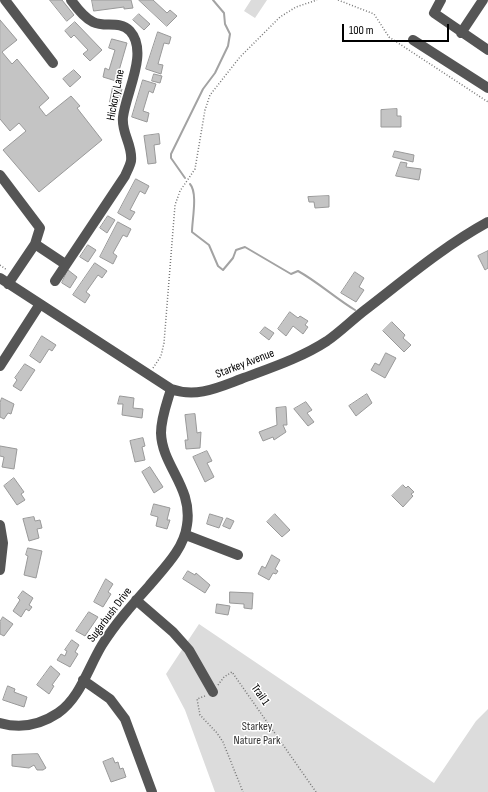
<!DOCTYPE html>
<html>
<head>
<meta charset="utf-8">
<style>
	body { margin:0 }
	#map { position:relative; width:488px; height:792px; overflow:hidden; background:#fff; font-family:"Sofia Sans Condensed",sans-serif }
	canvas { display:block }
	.scale { position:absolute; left:342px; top:24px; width:107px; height:18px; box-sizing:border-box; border:2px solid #000; border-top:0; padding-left:5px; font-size:12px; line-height:14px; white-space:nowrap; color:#000; -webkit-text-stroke:3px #fff; paint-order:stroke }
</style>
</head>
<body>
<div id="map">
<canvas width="488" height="792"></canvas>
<div class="scale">100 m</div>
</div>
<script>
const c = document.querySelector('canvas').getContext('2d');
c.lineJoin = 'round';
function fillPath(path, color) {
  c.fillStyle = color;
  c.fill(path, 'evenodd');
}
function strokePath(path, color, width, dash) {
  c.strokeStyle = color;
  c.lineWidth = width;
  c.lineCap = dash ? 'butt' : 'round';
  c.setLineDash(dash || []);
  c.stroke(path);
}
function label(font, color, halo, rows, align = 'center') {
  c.font = font + ' "Sofia Sans Condensed",sans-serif';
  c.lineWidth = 3;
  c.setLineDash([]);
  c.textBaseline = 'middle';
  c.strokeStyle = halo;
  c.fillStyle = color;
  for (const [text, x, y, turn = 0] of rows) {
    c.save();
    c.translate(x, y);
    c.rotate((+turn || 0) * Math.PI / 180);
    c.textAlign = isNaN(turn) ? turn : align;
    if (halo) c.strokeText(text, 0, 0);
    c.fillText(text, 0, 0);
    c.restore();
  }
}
const green = new Path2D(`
	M251,0H267L255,18L244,11Z
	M199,624L434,783L476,721L488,709V792H215L185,710L166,674Z`);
const stream = new Path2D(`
	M185,178L171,158V154L203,89L215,73L228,46L230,34L225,24L224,13L213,0
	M190,184C198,193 192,220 192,232L209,245L218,266L223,270L233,258L236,250L245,247L291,274L298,271C318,282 335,298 355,310`);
const building = new Path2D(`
	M50,0H62L74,15L67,21Z
	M92,0H131L133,8L124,9V7L94,11Z
	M139,0H153L167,13L170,10L177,16L167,26Z
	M139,14L150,24L144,30L133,20Z
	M0,20L17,40L2,52L12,64L17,59L49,98L39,107L46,116L71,96L80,106L77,108L102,140L39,192L3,150L26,131L19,123L10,131L0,119Z
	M75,22L102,50L90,61L83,54L88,50L74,35L71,38L65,31Z
	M158,32L171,37L169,44L164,43L158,64L163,65L161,74L146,69Z
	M112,39L127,43L116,81L103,77L105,68L109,70L115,50L109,48Z
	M74,70L81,77L70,87L63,79Z
	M154,74L162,76L160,83L152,81Z
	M143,80L156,84L153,93L149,91L143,111L149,113L147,122L132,117Z
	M113,87L122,89L118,104L110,102Z
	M397,109V116H401V127H381V110Z
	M159,134L160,144L154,145L156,163L148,164L144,136Z
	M395,151L414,155L413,162L393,157Z
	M401,162L407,163L406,167L421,169L419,180L396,176Z
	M136,179L149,186L145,194L140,191L130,210L135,212L130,220L118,213Z
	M329,196V207L315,208L314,202H309L308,197Z
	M108,216L115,220L107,233L100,228Z
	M118,222L131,229L127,237L123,235L113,253L117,256L113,264L100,257Z
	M88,245L96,250L88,262L80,257Z
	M488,251V268L485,270L478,256Z
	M95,263L107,271L102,278L98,275L86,292L90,295L85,303L73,295Z
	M68,270L77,277L70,288L62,283Z
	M355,272L364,278L359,287L364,290L356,302L341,293Z
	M290,312L298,318L300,316L308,321L305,325L308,327L303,334L293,326L286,336L278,329Z
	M392,322L405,335L403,338L411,345L404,352L383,331Z
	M265,327L274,333L269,340L260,333Z
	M42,336L56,345L52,351L49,349L40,363L30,356Z
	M386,353L396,358L385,378L371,370L375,363L379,365Z
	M25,364L35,370L21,391L13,386L17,380L15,378Z
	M367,394L372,403L356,416L349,406Z
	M120,396L134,398L133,408L143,409L142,418L122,415L123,404H118Z
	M2,398L14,404L11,414L8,413L4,419L0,417V403Z
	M306,402L312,410L307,413L314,422L308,426L294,409Z
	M286,407L287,425H283L286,432L274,440L273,437L263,441L259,432L277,425L276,408Z
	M195,414L197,433L201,432L200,448L186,449L185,440H188L185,415Z
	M143,438L145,446L142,447L145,460L135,462L130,441Z
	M0,446L17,449L14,469L2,467L4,457L0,456Z
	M207,451L212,461L207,463L214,477L205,482L193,457Z
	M150,467L163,487L154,493L142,472Z
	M14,478L24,492L21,494L25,500L17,505L4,486Z
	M403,485L406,488L408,486L414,492L411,494L413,496L403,507L392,496Z
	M154,504L170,508L167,520H170L167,529L156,526L158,517L151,515Z
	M210,514L223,518L219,528L207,524Z
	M275,514L290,530L282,537L267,522Z
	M34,517L35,521L40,520L42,528L37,529L39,538L29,541L23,519Z
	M227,518L234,521L230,529L223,526Z
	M28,548L42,551L36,578L24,575L28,556L26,555Z
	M272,555L280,560L275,569L278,571L276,574L273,573L269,580L258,574L262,566L265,568Z
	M188,571L195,575L196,573L210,585L205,593L183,579Z
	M106,579L113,584L108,592L111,594L103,607L94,602Z
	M23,591L33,598L29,605L32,607L29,611L26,609L21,617L13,611L20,600L18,598Z
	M230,592L253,593L252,609L244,608V604L230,603Z
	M217,604L230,606L228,615L216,613Z
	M89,612L98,617L85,636L76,631Z
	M3,617L13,624L4,636L0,634V622Z
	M72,640L79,645L75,652L78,654L70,667L57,660L61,654L65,656L67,651L65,650Z
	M51,666L60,674L52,685L54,686L49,694L37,685Z
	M8,686L15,689L14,692L27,697L24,707L3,700Z
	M38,754L46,768L43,770H37L34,765L29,768L12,766V755Z
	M113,758L115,763L118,762L120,769L123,768L126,777L111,782L103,762Z`);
const path = new Path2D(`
	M338,0L374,14L389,37L488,102
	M0,265L7,270
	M153,368L161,356L164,343L175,205L180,191L195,169L205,110L210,95L240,57L280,17L296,7L317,0
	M218,685L224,677L232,672L316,792
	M205,696L197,699L200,715L217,733L223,742L243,792`);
const minor = new Path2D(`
	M5,0L53,63
	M441,0L434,13L488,50
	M461,33L483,0
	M413,40L488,88
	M0,175L40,228L35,244
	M0,278L171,389C196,398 217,388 241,379C270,368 301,358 327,341C340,332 352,320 365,310C404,280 444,246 488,222
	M55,281L125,176C127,171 130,166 131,161C133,145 121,133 123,117C126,92 149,52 130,31C119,20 105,28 93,22C85,18 76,7 71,0
	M8,284L35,244L65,264
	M0,366L40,304
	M0,525L3,543L0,570
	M186,535L238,555
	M136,600L173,632L189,650L213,692
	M83,680L110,699L125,719L152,792
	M0,723C21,729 40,725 58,713C80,698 88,668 102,645C115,624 132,605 149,586C164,568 184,549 187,525C193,487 162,466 161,433C161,418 167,403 171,389`);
const streetNames = [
	["Hickory Lane",116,95,-79],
	["Starkey Avenue",245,364,-21],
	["Sugarbush Drive",110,615,-53],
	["Trail 1",260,695,55]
];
const parkNames = [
	["Starkey",257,727],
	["Nature Park",257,741]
];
fillPath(green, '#dcdcdc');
strokePath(stream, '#a3a3a3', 2);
fillPath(building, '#c4c4c4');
strokePath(building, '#999', 1);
strokePath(path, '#777', 1.5, [1, 2]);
strokePath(minor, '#555', 10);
label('12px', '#000', '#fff', streetNames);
label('12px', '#333', '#fff', parkNames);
</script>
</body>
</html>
